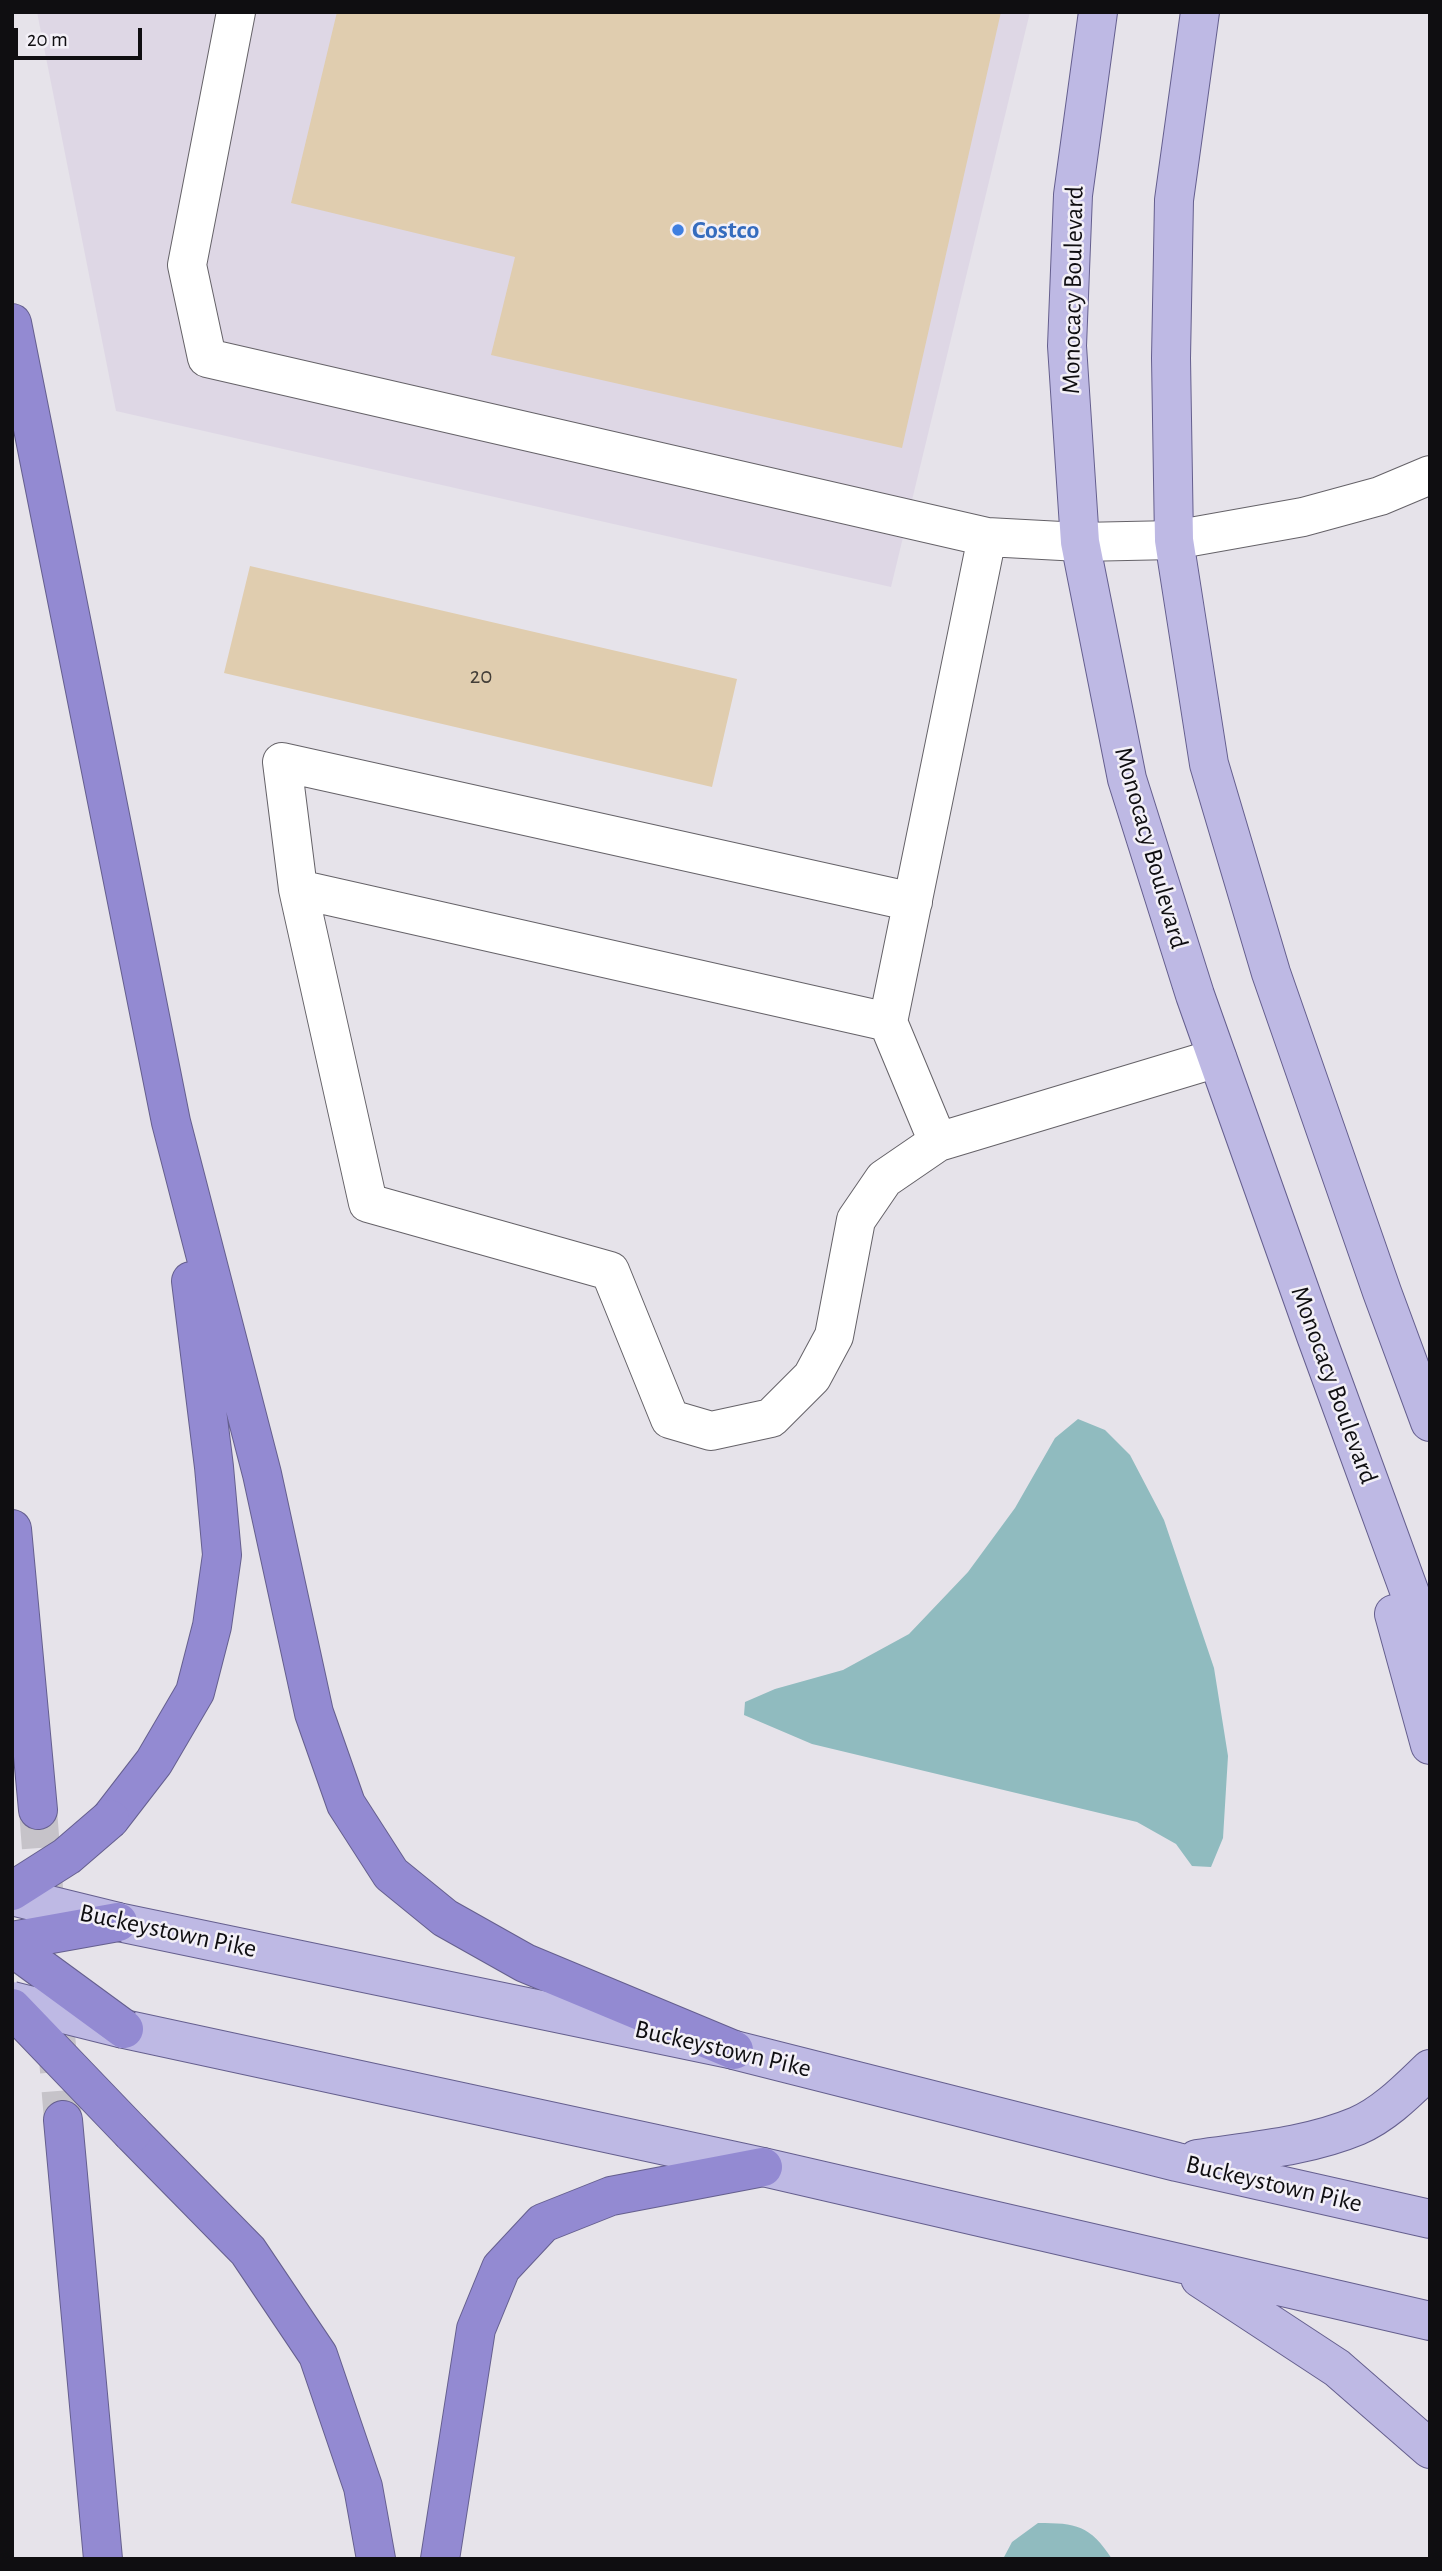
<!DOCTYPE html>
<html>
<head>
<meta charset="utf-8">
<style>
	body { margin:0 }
	#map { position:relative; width:1442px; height:2571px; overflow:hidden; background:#e6e3ea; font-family:"Alegreya Sans",sans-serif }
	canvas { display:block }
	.frame { position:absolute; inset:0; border:14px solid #0f0e11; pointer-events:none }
	.scale { position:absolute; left:14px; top:28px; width:128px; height:32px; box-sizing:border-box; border:4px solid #0f0e11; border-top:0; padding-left:9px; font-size:21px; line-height:24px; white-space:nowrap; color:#0f0e11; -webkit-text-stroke:5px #f3f0f7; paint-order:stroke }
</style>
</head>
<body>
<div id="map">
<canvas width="1442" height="2571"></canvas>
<div class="frame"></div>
<div class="scale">20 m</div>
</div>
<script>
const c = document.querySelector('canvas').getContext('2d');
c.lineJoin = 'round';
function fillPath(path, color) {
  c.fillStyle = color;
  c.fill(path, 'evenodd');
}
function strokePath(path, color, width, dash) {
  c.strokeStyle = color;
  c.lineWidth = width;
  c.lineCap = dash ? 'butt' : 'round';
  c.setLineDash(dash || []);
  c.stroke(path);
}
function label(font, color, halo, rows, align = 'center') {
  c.font = font + ' "Alegreya Sans",sans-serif';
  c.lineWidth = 5;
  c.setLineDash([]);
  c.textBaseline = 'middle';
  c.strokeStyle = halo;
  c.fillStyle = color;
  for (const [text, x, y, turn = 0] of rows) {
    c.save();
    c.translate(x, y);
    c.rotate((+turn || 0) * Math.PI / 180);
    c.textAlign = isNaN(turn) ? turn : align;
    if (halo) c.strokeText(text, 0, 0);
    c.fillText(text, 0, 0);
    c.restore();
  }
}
const built = new Path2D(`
	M37,12H1030L891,587L116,411Z`);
const water = new Path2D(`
	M1078,1419L1105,1430L1130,1455L1164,1520L1214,1668L1228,1756L1223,1838L1211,1867L1192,1866L1176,1844L1137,1822L812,1744L744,1715L745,1702L775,1689L843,1670L909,1634L968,1572L1015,1508L1055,1438Z
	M1038,2523C1076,2523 1090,2525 1112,2559H1003L1012,2542Z`);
const building = new Path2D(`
	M337,12H1001L902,448L491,355L515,257L291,203Z
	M250,566L737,679L712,787L224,673Z`);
const highwayTunnel = new Path2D(`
	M38,1810L45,1901
	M56,2034L63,2120`);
const minor = new Path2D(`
	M236,12L187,265L207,358L987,537L1080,542L1174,540L1303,517L1380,496L1430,475
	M298,889L368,1203L610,1271L670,1419L711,1431L771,1418L812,1377L834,1336L856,1220L884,1179L938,1142
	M913,902L282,762L298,889L888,1022L938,1142L1217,1058
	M888,1022L987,537`);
const major = new Path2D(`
	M1098,12L1073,195L1067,346L1080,542L1127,779L1195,995L1316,1336L1430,1648
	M1200,12L1174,200L1171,358L1174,540L1209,764L1271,973L1382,1292L1430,1422
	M1394,1614L1430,1745
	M118,1922L734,2050L1177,2162L1430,2219
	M124,2029L763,2167L1430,2321
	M1197,2159C1250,2151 1307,2147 1357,2126C1385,2114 1408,2090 1430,2069
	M1200,2278L1337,2368L1430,2449`);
const highway = new Path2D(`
	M12,323L171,1122L262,1474L314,1713L346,1804L391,1874L445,1918L525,1963L734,2050
	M12,1529L38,1810
	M110,1819L154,1762L195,1692L212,1626L222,1555L214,1467L191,1281
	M63,2120L103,2559
	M132,2133L248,2251L318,2355L363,2487L376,2559
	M440,2559L476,2329L501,2268L543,2223L611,2196L763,2167`);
const majorBridge = new Path2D(`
	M12,1896L118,1922
	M12,2001L124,2029`);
const highwayBridge = new Path2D(`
	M12,1891L67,1856L110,1819
	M12,1941L118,1922
	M12,1947L124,2029
	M12,2008L132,2133`);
const markers = [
	[678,230,7,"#3f7fe0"]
];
const numberNames = [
	["20",481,676]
];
const shopNames = [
	["Costco",692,230]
];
const streetNames = [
	["Monocacy Boulevard",1073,290,-89],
	["Monocacy Boulevard",1151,848,74],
	["Monocacy Boulevard",1334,1385,70],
	["Buckeystown Pike",168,1931,12],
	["Buckeystown Pike",723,2049,13],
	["Buckeystown Pike",1274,2184,13]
];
fillPath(built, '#ded7e5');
fillPath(water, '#90bbbf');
fillPath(building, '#e0cdaf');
strokePath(highwayTunnel, '#c6c3c9', 38, [38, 19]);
strokePath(minor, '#656268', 40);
strokePath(major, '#655f8e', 40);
strokePath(highway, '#655f8e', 40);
strokePath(minor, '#fff', 38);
strokePath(major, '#beb9e4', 38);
strokePath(highway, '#938ad2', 38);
strokePath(majorBridge, '#655f8e', 40, []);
strokePath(highwayBridge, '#655f8e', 40, []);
strokePath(majorBridge, '#beb9e4', 38);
strokePath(highwayBridge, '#938ad2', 38);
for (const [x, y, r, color] of markers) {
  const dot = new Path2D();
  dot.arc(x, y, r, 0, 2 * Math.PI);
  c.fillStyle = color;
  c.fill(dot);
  strokePath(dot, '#f3f0f7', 2.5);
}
label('23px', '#433e38', null, numberNames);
label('bold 26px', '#366cbe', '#f3f0f7', shopNames, 'left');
label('26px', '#0f0e11', '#f3f0f7', streetNames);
</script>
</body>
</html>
